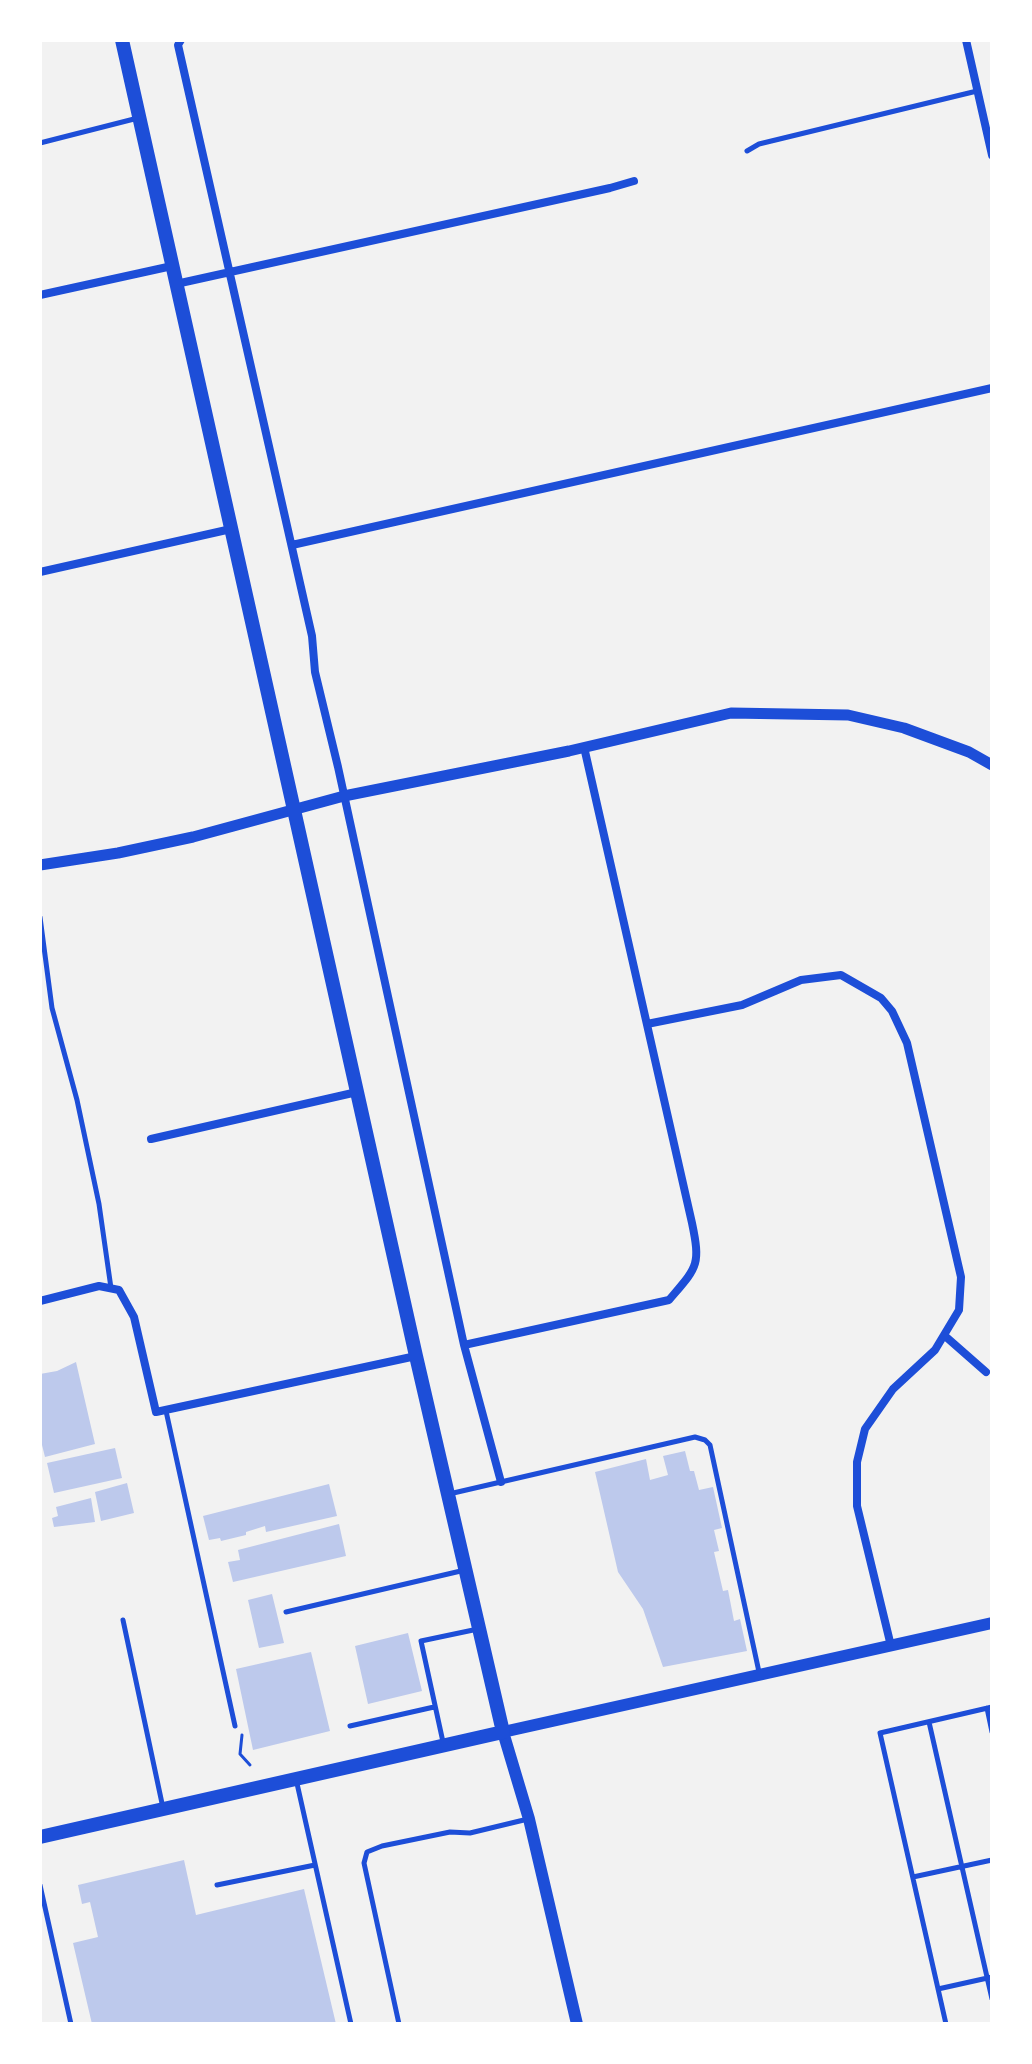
<!DOCTYPE html>
<html>
<head>
<meta charset="utf-8">
<style>
	body { margin:0 }
	#map { position:relative; width:1032px; height:2064px; overflow:hidden; background:#f2f2f2; font-family:Inter,sans-serif }
	canvas { display:block }
	.frame { position:absolute; inset:0; border:42px solid #fff; pointer-events:none }
</style>
</head>
<body>
<div id="map">
<canvas width="1032" height="2064"></canvas>
<div class="frame"></div>
</div>
<script>
const c = document.querySelector('canvas').getContext('2d');
c.lineJoin = 'round';
function fillPath(path, color) {
  c.fillStyle = color;
  c.fill(path, 'evenodd');
}
function strokePath(path, color, width, dash) {
  c.strokeStyle = color;
  c.lineWidth = width;
  c.lineCap = dash ? 'butt' : 'round';
  c.setLineDash(dash || []);
  c.stroke(path);
}
const building = new Path2D(`
	M76,1362L95,1444L45,1457L40,1437V1374L57,1371Z
	M115,1448L122,1478L54,1493L47,1463Z
	M685,1451L690,1471H694L699,1490L713,1487L722,1528L714,1530L719,1551L714,1552L723,1591L728,1590L734,1621L740,1619L747,1651L663,1667L643,1609L618,1572L595,1472L646,1459L650,1480L668,1475L663,1456Z
	M127,1483L134,1513L101,1521L95,1492Z
	M329,1484L337,1516L266,1532L265,1526L246,1532V1535L221,1541L220,1538L209,1540L203,1516Z
	M91,1498L95,1522L54,1527L52,1518L58,1516L56,1507Z
	M339,1524L346,1556L233,1582L228,1562L240,1560L238,1550Z
	M272,1594L284,1643L259,1648L248,1600Z
	M408,1633L422,1691L368,1704L355,1646Z
	M311,1652L330,1731L253,1750L236,1669Z
	M184,1860L196,1915L304,1889L336,2024H92L73,1943L98,1937L90,1902L82,1904L78,1885Z`);
const path = new Path2D(`
	M242,1735L240,1754L250,1765`);
const service = new Path2D(`
	M40,143L138,118
	M747,151L759,144L977,91
	M40,917L52,1008L77,1100L99,1204L111,1288
	M166,1411L235,1726
	M449,1494L695,1437L705,1440L710,1445L759,1672
	M286,1612L465,1570
	M123,1620L163,1808
	M987,1708L992,1732
	M929,1722L992,1999
	M350,1726L434,1707
	M443,1742L421,1641L478,1629
	M296,1779L351,2024
	M913,1877L992,1860
	M40,1885L71,2024
	M217,1885L315,1865
	M938,1989L992,1977
	M399,2024L364,1863L367,1852L382,1846L450,1832L470,1833L528,1819
	M946,2024L880,1733L992,1707`);
const minor = new Path2D(`
	M181,40L178,45L312,636L315,672L338,767L464,1345L501,1482
	M966,40L992,155
	M176,284L610,188L634,181
	M40,295L172,266
	M292,545L992,388
	M40,572L231,529
	M647,1024L742,1005L801,980L841,975L881,998L892,1011L907,1043L961,1277L959,1310L935,1350L893,1389L865,1429L857,1462V1506L891,1646
	M151,1139L357,1092
	M40,1301L99,1286L119,1290L134,1317L156,1412L416,1356
	M945,1336L986,1372
	M464,1345L669,1300C697,1267 701,1266 692,1223L584,747`);
const tertiary = new Path2D(`
	M40,865L118,853L193,837L344,796L569,751L731,713L848,715L904,728L969,752L992,765`);
const secondary = new Path2D(`
	M577,2024L529,1819L503,1732L992,1623`);
const primary = new Path2D(`
	M40,1837L503,1732L416,1356L122,40`);
fillPath(building, '#bdc9ec');
strokePath(path, '#1d4ed8', 3);
strokePath(service, '#1d4ed8', 5);
strokePath(minor, '#1d4ed8', 8);
strokePath(tertiary, '#1d4ed8', 11);
strokePath(secondary, '#1d4ed8', 12);
strokePath(primary, '#1d4ed8', 14);
</script>
</body>
</html>
